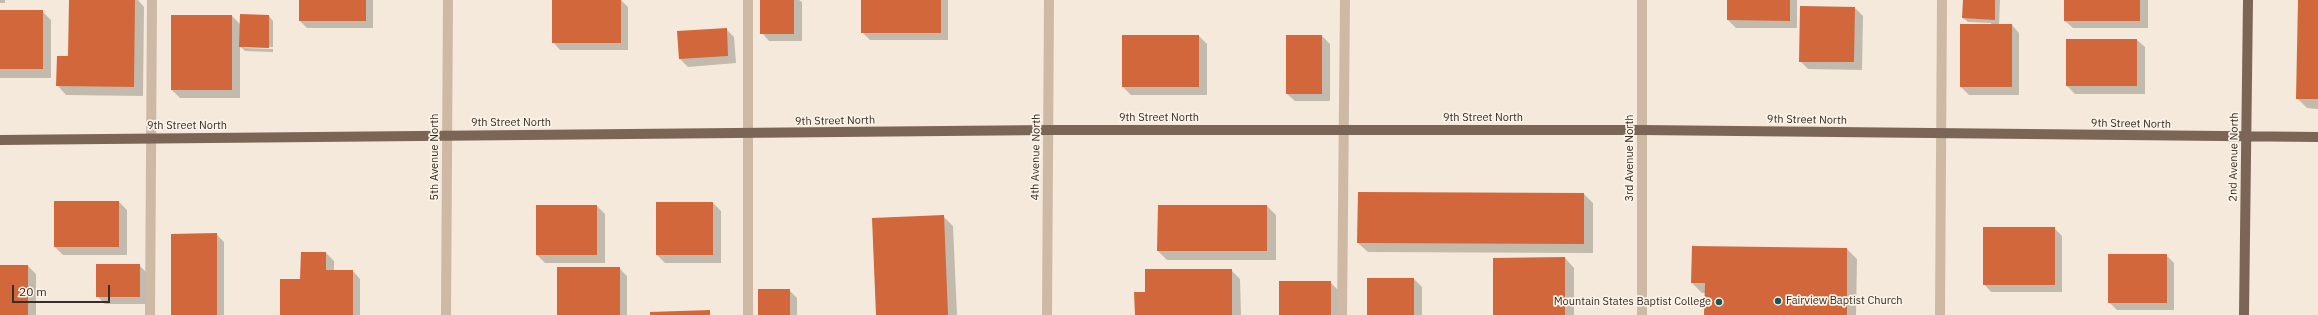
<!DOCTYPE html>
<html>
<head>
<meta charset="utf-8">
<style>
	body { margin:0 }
	#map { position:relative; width:2318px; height:315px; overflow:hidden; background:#f4e9da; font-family:"IBM Plex Sans",sans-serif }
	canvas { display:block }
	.scale { position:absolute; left:12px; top:285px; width:98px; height:18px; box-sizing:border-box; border:2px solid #382d27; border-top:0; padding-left:5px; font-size:12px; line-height:14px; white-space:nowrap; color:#382d27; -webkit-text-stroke:3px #fbf3e6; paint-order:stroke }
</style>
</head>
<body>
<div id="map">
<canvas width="2318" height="315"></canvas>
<div class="scale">20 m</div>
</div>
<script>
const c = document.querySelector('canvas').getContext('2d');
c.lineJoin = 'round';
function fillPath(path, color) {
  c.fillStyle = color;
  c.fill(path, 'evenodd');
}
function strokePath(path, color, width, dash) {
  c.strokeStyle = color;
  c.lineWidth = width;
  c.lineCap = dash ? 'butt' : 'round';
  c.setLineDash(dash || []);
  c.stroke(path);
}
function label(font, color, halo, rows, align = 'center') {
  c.font = font + ' "IBM Plex Sans",sans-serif';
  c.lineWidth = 3.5;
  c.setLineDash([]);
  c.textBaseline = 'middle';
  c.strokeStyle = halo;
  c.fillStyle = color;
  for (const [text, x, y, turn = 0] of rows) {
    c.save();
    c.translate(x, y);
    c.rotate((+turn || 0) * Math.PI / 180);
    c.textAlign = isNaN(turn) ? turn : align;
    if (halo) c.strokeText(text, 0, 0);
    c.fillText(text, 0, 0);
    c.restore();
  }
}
const shadow = new Path2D(`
	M0,0H5V3H0Z
	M70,0H138L144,7L143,96L66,95L57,85L69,57Z
	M300,0H373V28H307L300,21Z
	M553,0H621L628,7V50H560L553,42Z
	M762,0H799L802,2V41H769L762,33Z
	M862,0H948V40H870L862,32Z
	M1728,0H1797V28H1736L1728,20Z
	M1964,0H2000L1999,25H2012L2019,33V95H1969L1961,87L1991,25V23L1968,22L1963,18Z
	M2065,0H2148V28H2073L2065,21Z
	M2299,0H2318V109L2307,108L2297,98Z
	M1801,7L1855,8L1863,16L1862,70L1808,69L1800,61Z
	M0,11H42L51,20V78H0Z
	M232,16L241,25L269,16L273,21V47L244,46V48L273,49V52L245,51L240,46V98H180L172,90Z
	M726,29L734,37L736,63L688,67L680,59Z
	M1123,36H1199L1207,44V95H1131L1123,87Z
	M1322,36L1330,44V101H1295L1287,94Z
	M2137,40L2145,47V94H2075L2067,86Z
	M1584,194L1593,203V253L1368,252L1358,243Z
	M119,202L127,210V255H63L55,247Z
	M713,203L721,211V263H665L657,255Z
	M597,206L605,214V263H545L537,255Z
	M1159,206H1267L1276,215V260H1167L1158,251Z
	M943,216L953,226L957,315H877Z
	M2054,228L2062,236V292H1991L1984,284Z
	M216,234L224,242V315H172Z
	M1847,249L1857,259L1856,315H1705L1706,293H1702L1692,283Z
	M302,253H326L334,261V271H353L360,279V315H281L301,280Z
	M2166,255L2174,263V310H2117L2109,302Z
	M1565,258L1574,268V315H1494Z
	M139,265L147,273V304H105L97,296Z
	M0,266H28L36,274V315H0Z
	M619,268L627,276V315H558Z
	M1231,270L1240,279L1241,315H1136L1146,293Z
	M1414,279L1422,287V315H1368Z
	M1330,282L1338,290V315H1280Z
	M789,290L797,298V315H759Z`);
const building = new Path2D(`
	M69,0H135L134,87L56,86L57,56H68Z
	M299,0H366V21H299Z
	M552,0H621V43H552Z
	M760,0H794V34H760Z
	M861,0H941V33H861Z
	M1727,0H1790V21L1727,20Z
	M1963,0H1995V20L1962,18Z
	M2064,0H2140V21H2064Z
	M2298,0H2318V99H2296Z
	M1800,6L1855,7L1854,62H1799Z
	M0,10H43V69H0Z
	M240,14L269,15V48L239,47Z
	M171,15H232V90H171Z
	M1960,24H2012V87H1960Z
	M727,28L728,56L679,59L677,31Z
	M1122,35H1199V87H1122Z
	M1286,35H1322V94H1286Z
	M2066,39H2137V86H2066Z
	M1358,192L1584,193V244L1357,243Z
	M54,201H119V247H54Z
	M656,202H713V255H656Z
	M536,205H597V255H536Z
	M1158,205H1267V251H1157Z
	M944,215L948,315H876L872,218Z
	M1983,227H2055V285H1983Z
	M217,233V315H171V234Z
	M1692,246L1847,248V315H1704L1705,283H1691Z
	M301,252H326V270H353V315H280V279H300Z
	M2108,254H2167V303H2108Z
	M1565,257V315H1493V258Z
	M96,264H140V297H96Z
	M0,265H28V315H0Z
	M557,267H620V315H557Z
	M1145,269H1232V315H1135L1134,292H1145Z
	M1367,278H1414V315H1367Z
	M1279,281H1331V315H1279Z
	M758,289H790V315H758Z
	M710,310V315H650V312Z`);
const minor = new Path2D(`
	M1642,0V315
	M150,315L152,0
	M446,315L448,0
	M748,315V0
	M1047,315L1049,0
	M1342,315L1345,0
	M1940,315L1942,0`);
const major = new Path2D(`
	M0,140L1049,130H1642L2318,137
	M2244,315L2248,0`);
const markers = [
	[1778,301,4,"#18555d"],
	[1719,302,4,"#18555d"]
];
const streetNames = [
	["9th Street North",1159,118],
	["9th Street North",1483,118],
	["9th Street North",1807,120,1],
	["9th Street North",835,121,-1],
	["9th Street North",511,123],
	["9th Street North",2131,124,1],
	["9th Street North",187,126],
	["5th Avenue North",435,157,-90],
	["4th Avenue North",1036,157,-89],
	["2nd Avenue North",2234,157,-89],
	["3rd Avenue North",1630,158,-90]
];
const poiNames = [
	["Fairview Baptist Church",1786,301],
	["Mountain States Baptist College",1711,302,"right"]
];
fillPath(shadow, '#0003');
fillPath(building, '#d1673a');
strokePath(minor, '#cdb9a4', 10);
strokePath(major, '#7b6556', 10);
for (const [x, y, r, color] of markers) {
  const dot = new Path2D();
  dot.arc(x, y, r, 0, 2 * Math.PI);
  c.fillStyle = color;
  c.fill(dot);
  strokePath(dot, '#fbf3e6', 1.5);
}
label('11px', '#382d27', '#fbf3e6', streetNames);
label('11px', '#382d27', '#fbf3e6', poiNames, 'left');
</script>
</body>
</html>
